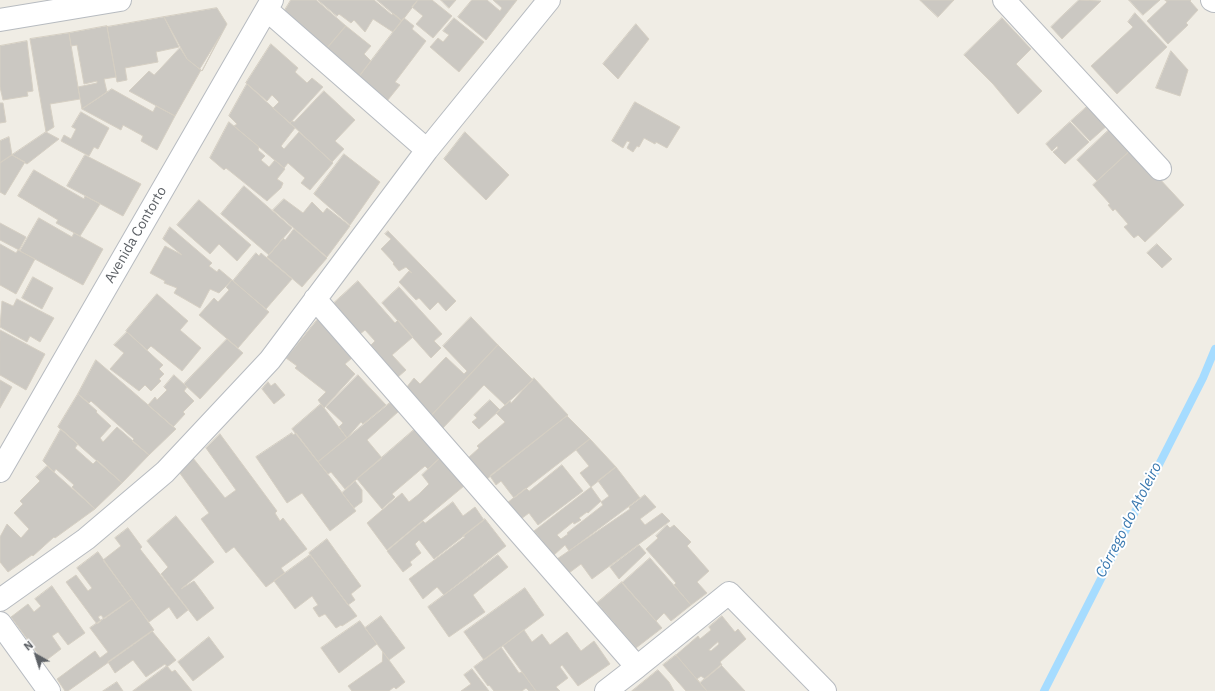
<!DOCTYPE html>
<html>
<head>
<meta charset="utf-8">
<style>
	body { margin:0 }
	#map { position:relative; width:1215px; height:691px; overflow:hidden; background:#f0ede5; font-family:"IBM Plex Sans",sans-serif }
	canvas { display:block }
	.north { position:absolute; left:16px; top:635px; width:40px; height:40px; -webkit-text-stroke:3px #fff; paint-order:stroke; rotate:321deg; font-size:11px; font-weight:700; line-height:16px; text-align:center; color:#5d6166 }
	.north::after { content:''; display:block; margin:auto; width:14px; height:18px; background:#5d6166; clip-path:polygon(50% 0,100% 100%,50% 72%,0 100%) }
</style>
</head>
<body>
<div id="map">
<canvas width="1215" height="691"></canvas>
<div class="north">N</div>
</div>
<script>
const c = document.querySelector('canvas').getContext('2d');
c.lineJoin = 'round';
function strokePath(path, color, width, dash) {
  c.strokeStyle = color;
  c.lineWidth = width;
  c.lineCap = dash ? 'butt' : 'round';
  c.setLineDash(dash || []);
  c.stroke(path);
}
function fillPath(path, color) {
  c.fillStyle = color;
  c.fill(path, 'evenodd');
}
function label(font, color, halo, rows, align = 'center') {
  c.font = font + ' "IBM Plex Sans",sans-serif';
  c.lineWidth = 4;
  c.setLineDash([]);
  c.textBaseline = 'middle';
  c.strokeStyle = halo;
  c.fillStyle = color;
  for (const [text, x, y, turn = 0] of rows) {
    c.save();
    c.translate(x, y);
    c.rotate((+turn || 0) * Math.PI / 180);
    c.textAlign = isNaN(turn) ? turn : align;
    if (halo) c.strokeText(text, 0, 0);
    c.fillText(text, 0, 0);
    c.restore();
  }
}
const stream = new Path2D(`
	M1044,691L1203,378L1215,349`);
const building = new Path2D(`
	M291,0H316L346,26L323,53L279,20Z
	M318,0H374L392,15L393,13L402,21L393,32L373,19L365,32L354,20L351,23L339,14L337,16Z
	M377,0H418L402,21Z
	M418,0H432L452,16L433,38L416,24L423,16L412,7Z
	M441,0H456L449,8Z
	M472,0H487L500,11L502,8L493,0H517L486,40L458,17Z
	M920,0H954L938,17Z
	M1079,0L1101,1L1062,39L1051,27Z
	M1129,0H1160L1143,15Z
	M1165,0H1191L1190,1L1198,10L1186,23L1188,25L1168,44L1147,21L1167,2Z
	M217,8L227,24L202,71L187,59L164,17Z
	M1135,13L1167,47L1117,94L1091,66L1133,27L1128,22Z
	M164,17L179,47L156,52L158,62L125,68L127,80L117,82L107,27Z
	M404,18L414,26L412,29L426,41L395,82L400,85L383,106L355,82Z
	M454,18L484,42L459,72L430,47L438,38L443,42L449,35L443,31Z
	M1002,18L1031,49L1016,64L1042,91L1018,114L993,84L964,55Z
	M636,24L649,39L618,79L603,64Z
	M107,26L116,77L104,79L107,92L82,109L78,87L97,83V81L84,84L77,45L71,46L69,33Z
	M346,26L371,46L364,54L371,61L355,82L323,53Z
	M69,33L80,99L50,104L54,127L46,132L30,39Z
	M220,36L202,71L200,69Z
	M27,41L33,91L27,92L28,96L3,100L0,87V46Z
	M271,44L298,68L295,72L307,83L312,78L323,87L290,123L273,108L279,102L272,95L267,101L246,83Z
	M180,48L187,59L201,70L175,116L129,91L149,71L154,75Z
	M1171,51L1188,70L1180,96L1156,88Z
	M247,84L295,128L281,146L284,149L299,132L333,163L310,190L301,183L305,178L288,163L284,168L234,126L237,124L229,116Z
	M112,89L153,112L156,106L175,116L157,150L141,141L143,136L123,125L121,130L82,109Z
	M324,91L355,120L335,141L344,149L332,162L290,123L292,121L294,122Z
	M635,102L680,127L667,148L656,142L655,144L644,138L639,147L637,146L633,152L627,148L630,142L627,141L623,148L612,141Z
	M0,103H3L6,122L0,123Z
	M1090,104L1109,124L1090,141L1071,121Z
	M81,112L109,128L98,149L94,147L89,156L61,141L64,135L71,139L76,129L72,127Z
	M229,122L259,147L258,150L265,156L261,160L269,167L275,160L285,169L277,179L283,183L281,188L267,201L226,168L224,170L210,158Z
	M1070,122L1089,142L1065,164L1053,152L1058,148L1057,146L1052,151L1046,144Z
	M1111,128L1131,150L1097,181L1077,160Z
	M46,132L59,139L27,164L12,155Z
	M465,132L509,175L486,200L444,159Z
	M9,137L12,155L0,163V141Z
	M1132,149L1184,205L1145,242L1138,235L1134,238L1124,227L1128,224L1115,209L1113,211L1108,205L1110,204L1093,185Z
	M344,154L380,182L350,225L314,194Z
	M12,155L25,162L5,195L0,192V163Z
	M85,155L141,184L123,216L67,186Z
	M34,170L84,199L85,196L100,204L80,236L56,223L58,220L18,196Z
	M244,186L292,228L269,255L221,214Z
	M284,199L303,213L312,202L323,213L327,208L350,226L327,257L273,210Z
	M199,200L251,245L237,261L219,244L210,254L177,225Z
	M39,218L72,237L74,233L103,249L83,285L20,251Z
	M0,223L26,237L19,250L0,240Z
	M170,227L212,263L209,266L217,272L219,269L232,280L219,293L210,289L200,308L174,293L177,288L164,283L165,281L150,273L165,246L182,255L163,239Z
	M294,229L327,258L302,287L267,257L283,238L285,240Z
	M388,231L456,301L446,311L438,302L430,310L419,298L416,300L399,282L409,271L412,273L406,267L399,271L393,264L394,263L381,249L391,239L385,234Z
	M0,244L16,253L18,250L35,259L16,294L0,285Z
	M1157,244L1172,259L1162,268L1147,253Z
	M256,253L259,256L261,253L292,279L266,309L233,281Z
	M33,277L53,288L42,309L22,298Z
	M232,280L269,312L238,348L199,315L214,298L218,302L229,290L226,287Z
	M358,281L395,323L398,320L413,337L392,355L406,370L398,377L371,345L375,341L365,330L360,334L334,303Z
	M399,287L442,334L434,341L441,348L431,358L382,303Z
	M157,294L188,321L180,330L201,348L182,371L151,346L147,350L126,331Z
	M17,299L54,318L40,342L30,336L27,342L0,327L2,301L13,306Z
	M471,317L498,345L431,416L406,388L414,378L420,384L446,357L464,374L467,371L443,346Z
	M318,319L352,358L345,364L355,374L324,408L318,400L326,392L295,368L297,366L286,358Z
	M0,330L45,354L26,390L0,375Z
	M127,332L163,365L159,369L164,374L159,379L161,381L151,391L145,385L139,391L110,369L124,353L114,345Z
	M227,339L243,353L200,399L184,384Z
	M498,345L533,380L505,405L484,385L442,429L431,416Z
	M96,360L176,429L149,455L132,441L134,439L91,401L89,403L78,394Z
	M174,375L187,387L184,391L194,401L183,412L185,414L173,427L148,405L155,397L157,400L167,390L164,387Z
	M358,375L386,405L363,424L361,422L347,438L339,427L343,423L326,407Z
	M534,378L568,415L487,479L468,458L479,448L477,446L505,422L496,413L510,401L511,403Z
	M0,380L12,387L0,408Z
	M268,382L271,386L275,383L285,395L274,404L262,389Z
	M78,394L97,411L96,412L111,426L100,438L103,442L117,427L149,455L122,483L58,427Z
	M490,400L500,410L479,429L472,422L477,418L474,415Z
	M391,402L399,411L367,440L382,458L345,489L331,472L328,474L318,462Z
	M321,404L347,438L318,462L292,429Z
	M567,416L590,439L514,498L501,481L496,485L490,476Z
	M61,429L78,444L75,448L93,464L97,460L122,483L95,509L72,487L74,485L56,469L54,472L43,461Z
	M415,429L440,458L428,469L425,466L392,494L395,497L382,509L357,479Z
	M292,433L293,435L296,433L356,511L330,531L302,493L287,503L256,457Z
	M220,434L277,511L275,513L280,521L283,518L307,549L281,568L285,573L266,587L234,547L226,553L201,519L209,513L179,472L193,458L225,498L236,490L206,448Z
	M590,439L616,467L591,487L580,473L589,466L576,450Z
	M440,458L464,486L387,550L367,523L402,493L409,502L419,494L429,484L422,475Z
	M562,465L583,491L538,525L529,513L521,519L507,503L526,488L529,491Z
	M47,466L95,509L55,538L54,537L33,556L32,555L8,572L0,562V537L7,524L21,538L29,529L14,513L23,504L20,501L40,481L36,477Z
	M616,467L640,498L569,551L565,545L554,555L534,531L591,487L601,501L588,513L587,512L579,518L581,520L574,524L573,522L557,535L561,539L568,534L567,533L603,505L601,502L609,496L598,481Z
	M355,481L362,490V502L354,508L342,493Z
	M645,495L656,507L640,519L645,525L662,513L670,521L592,579L581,564L569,573L557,559L630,509L629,507Z
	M453,502L463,516L475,507L484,520L434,559L419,540L415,544L421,553L410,562L412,565L403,572L387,551L423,521L425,523Z
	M176,516L214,562L181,589L194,581L214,608L197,621L161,574L168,567L147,541Z
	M485,519L506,546L444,595L437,587L423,599L409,579L465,537L463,536Z
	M667,525L670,528L674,525L691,542L687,546L709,571L697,582L707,593L691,605L674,585L676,583L646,549L658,538L656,536Z
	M128,528L142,547L140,549L188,610L177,619L169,607L149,622L103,560L121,546L115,538Z
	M327,539L361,586L351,594L355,600L348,605L309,553Z
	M639,545L646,553L619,579L610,567Z
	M98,552L132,599L104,619L101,615L98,617L101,621L97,624L66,582L76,575L88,591L92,588L77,568Z
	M310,555L357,616L342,626L341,625L336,628L325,614L319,617L313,608L318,605L312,596L295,609L274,581Z
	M498,555L508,567L473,595L485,612L449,637L428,607Z
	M650,558L691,605L671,621L664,613L656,621L622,583Z
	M622,582L662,628L636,648L597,603Z
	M52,586L85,633L68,645L58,632L52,636L61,649L44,662L11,617L28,604L34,612L41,606L35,599Z
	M525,588L544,615L484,660L464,632Z
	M132,599L154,630L68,691H65L57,679L95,651L100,658L108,652L90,628Z
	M381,616L405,648L389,660L365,628Z
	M722,616L735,632L738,629L746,639L720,662L722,665L705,679L701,676L697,679L700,683L676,655L698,636L700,639L711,630L709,627ZM718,642L719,644L711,651L709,650Z
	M360,621L377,644L339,673L321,648Z
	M524,630L532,642L542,634L550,645L567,632L581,651L594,641L610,664L578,686L562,665L560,667L568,678L556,687L560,691H536L503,646Z
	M152,631L176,660L167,667L165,664L146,677L133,660L115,673L108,662Z
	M209,637L224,657L193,681L178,662Z
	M501,647L519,673L522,672L536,691H529L526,688L522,691H494L489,685L488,686L474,667Z
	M383,652L405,682L396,689L394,687L389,691H352L348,686L382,662Z
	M676,655L700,683L707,691H686L663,665Z
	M721,665L745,691H707L700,683Z
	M167,666L172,672L175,670L192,691H133Z
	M472,669L489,691H461L471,684L464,675Z
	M658,670L669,682L674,691H632Z
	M117,682L123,691H103Z`);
const street = new Path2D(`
	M1004,0L1160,169
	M1212,0L1214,1
	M267,10L427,150
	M0,20L120,0
	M315,299L637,667L729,593L825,691
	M0,471L272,0
	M0,600L86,539L165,472L270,360L427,150L549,0
	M606,691L637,667`);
const secondary = new Path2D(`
	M0,623L49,691`);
const streetNames = [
	["Avenida Contorto",136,235,-60]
];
const waterNames = [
	["Córrego do Atoleiro",1129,520,-63]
];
strokePath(stream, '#a6dcff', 8);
fillPath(building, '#cbc8c2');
strokePath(building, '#d5cfc3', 1);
strokePath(street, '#b7bbc0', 24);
strokePath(secondary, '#b8bcc2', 24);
strokePath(street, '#fff', 22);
strokePath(secondary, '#fff', 22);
label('14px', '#5d6166', '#fff', streetNames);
label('italic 15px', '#3978af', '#fff', waterNames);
</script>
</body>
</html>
